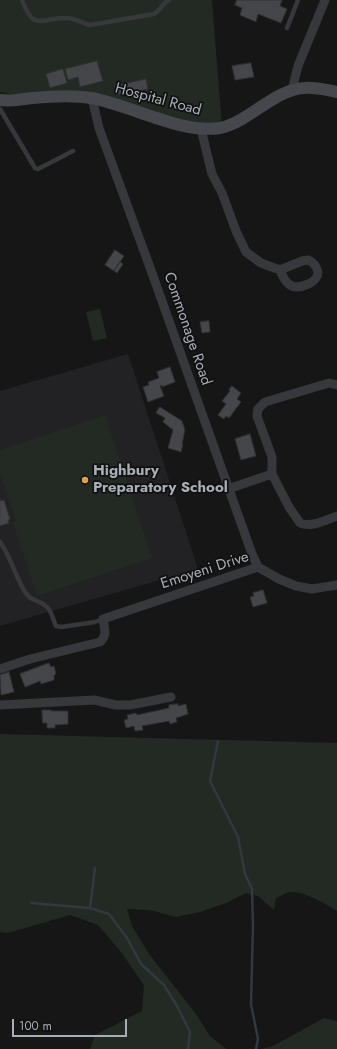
<!DOCTYPE html>
<html>
<head>
<meta charset="utf-8">
<style>
	body { margin:0 }
	#map { position:relative; width:337px; height:1049px; overflow:hidden; background:#161617; font-family:Jost,sans-serif }
	canvas { display:block }
	.scale { position:absolute; left:12px; top:1019px; width:115px; height:18px; box-sizing:border-box; border:2px solid #a9aeb6; border-top:0; padding-left:5px; font-size:12px; line-height:14px; white-space:nowrap; color:#a9aeb6; -webkit-text-stroke:3px #111112; paint-order:stroke }
</style>
</head>
<body>
<div id="map">
<canvas width="337" height="1049"></canvas>
<div class="scale">100 m</div>
</div>
<script>
const c = document.querySelector('canvas').getContext('2d');
c.lineJoin = 'round';
function fillPath(path, color) {
  c.fillStyle = color;
  c.fill(path, 'evenodd');
}
function strokePath(path, color, width, dash) {
  c.strokeStyle = color;
  c.lineWidth = width;
  c.lineCap = dash ? 'butt' : 'round';
  c.setLineDash(dash || []);
  c.stroke(path);
}
function label(font, color, halo, rows, align = 'center') {
  c.font = font + ' Jost,sans-serif';
  c.lineWidth = 3.5;
  c.setLineDash([]);
  c.textBaseline = 'middle';
  c.strokeStyle = halo;
  c.fillStyle = color;
  for (const [text, x, y, turn = 0] of rows) {
    c.save();
    c.translate(x, y);
    c.rotate((+turn || 0) * Math.PI / 180);
    c.textAlign = isNaN(turn) ? turn : align;
    if (halo) c.strokeText(text, 0, 0);
    c.fillText(text, 0, 0);
    c.restore();
  }
}
const built = new Path2D(`
	M128,354L198,569L0,626V391Z`);
const green = new Path2D(`
	M0,0H212L222,128L211,129L92,98L19,96L0,92Z
	M100,309L107,338L93,341L86,312Z
	M105,415L152,558L37,596L13,523L16,521L0,474V450Z
	M0,734L337,743V911C327,904 303,891 291,892C286,892 281,896 276,898L274,910L258,896L246,893L226,903L200,912L176,917L150,910L127,909L132,926L149,954L196,1014L210,1036L226,1049H90L95,1035L142,1011L144,985L121,952L98,925L70,915L8,933L0,932Z
	M324,1018L337,1021V1049H262L273,1046Z`);
const stream = new Path2D(`
	M218,741L210,781L238,837L245,874L252,889L253,925L251,1004L258,1039L256,1049
	M31,903L90,908L109,914L127,938L141,964L164,985L177,1006L190,1032L188,1049
	M90,908L95,868`);
const building = new Path2D(`
	M237,0H282L280,6L287,9L281,23L258,14L256,22L240,15L242,8L235,5Z
	M97,61L103,81L80,87L78,77L68,80L65,69Z
	M251,63L254,77L235,80L232,66Z
	M63,69L67,83L50,88L46,74Z
	M146,79L148,89L117,95L115,86Z
	M115,250L124,256L114,271L105,265Z
	M120,262L123,264L117,273L114,271Z
	M209,321L210,332L202,333L200,322Z
	M170,367L175,382L162,387V385L160,386L164,396L148,402L143,387L149,385L148,382L159,378L157,372Z
	M232,386L241,393L237,399L241,402L229,418L226,416L224,419L218,415L226,404L222,401L230,391L229,390Z
	M160,407L182,421L185,430L182,444H183L181,452L168,448L173,430L163,422L165,418L156,413Z
	M250,434L256,456L241,460L235,439Z
	M0,499L1,501L4,500L10,519L8,520L9,523L0,526Z
	M263,590L267,603L253,607L250,597L254,596L253,593Z
	M49,663L51,667L54,666L56,674L54,675V680L41,684L40,681L25,687L20,674Z
	M9,672L14,692L1,695L0,675Z
	M178,704V706L186,704L188,714L176,718L177,722L170,724L169,721L142,726L143,730L135,731L134,726L126,728L124,720L128,719L127,715L136,713L137,715L169,708V705Z
	M42,710H51V711H68V724L55,725V728H47V723H43Z`);
const lane = new Path2D(`
	M22,0C34,32 40,18 66,18C75,18 81,23 90,25L154,14C160,10 163,3 169,0
	M287,28L298,0
	M0,109L35,168L38,169L73,151
	M0,542C11,557 15,576 25,592C31,602 39,599 47,607C52,612 53,620 56,626L61,627L95,622L103,619`);
const street = new Path2D(`
	M292,90L298,66L325,0
	M92,98L99,128L152,273L252,554L258,567L279,579L296,586L312,589L337,585
	M201,129L212,174L222,193L236,231L246,252L261,263L280,270L302,261L308,260C314,262 321,271 316,278C312,284 297,290 290,285C285,282 282,275 280,270
	M272,474L289,507L300,523C311,528 326,520 337,516
	M228,489L272,474V457L257,416L258,409L265,402L329,383L337,385
	M0,669L30,659L100,642C108,636 104,627 103,619L258,567
	M0,705L94,700L116,705H130L171,697`);
const secondary = new Path2D(`
	M0,100C12,102 21,99 33,98C52,96 72,95 91,98C131,105 180,134 220,128C231,126 241,120 250,114C266,104 284,89 304,88C315,87 326,90 337,92`);
const markers = [
	[85,480,4,"#dda148"]
];
const streetNames = [
	["Hospital Road",158,100,15],
	["Commonage Road",187,329,71],
	["Emoyeni Drive",205,571,-18]
];
const poiNames = [
	["Highbury",93,471],
	["Preparatory School",93,488]
];
fillPath(built, '#222224');
fillPath(green, '#222a23');
strokePath(stream, '#30393f', 2.5);
fillPath(building, '#45464a');
strokePath(building, '#303033', 1);
strokePath(lane, '#37383c', 4.5);
strokePath(street, '#37383c', 9);
strokePath(secondary, '#45474c', 12);
for (const [x, y, r, color] of markers) {
  const dot = new Path2D();
  dot.arc(x, y, r, 0, 2 * Math.PI);
  c.fillStyle = color;
  c.fill(dot);
  strokePath(dot, '#111112', 1.5);
}
label('15px', '#a9aeb6', '#111112', streetNames);
label('bold 15px', '#a9aeb6', '#111112', poiNames, 'left');
</script>
</body>
</html>
